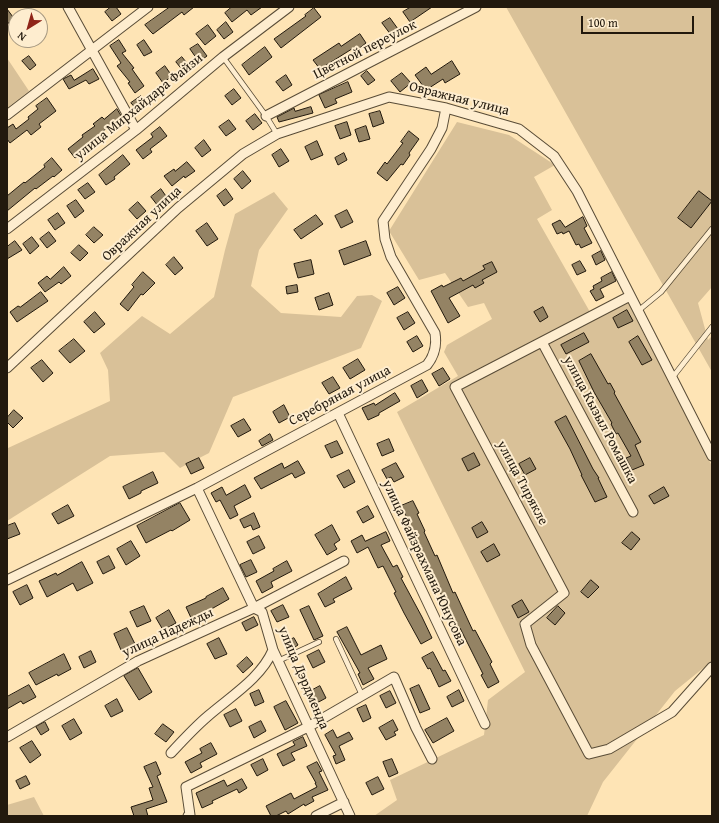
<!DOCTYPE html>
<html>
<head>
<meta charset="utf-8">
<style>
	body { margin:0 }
	#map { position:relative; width:719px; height:823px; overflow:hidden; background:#fee4b5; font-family:"Gentium Book Plus",serif }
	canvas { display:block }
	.frame { position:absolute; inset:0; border:8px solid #22190d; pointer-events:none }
	.north { position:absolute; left:8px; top:8px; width:40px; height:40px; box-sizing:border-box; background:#feedcf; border:1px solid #a69881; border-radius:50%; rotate:217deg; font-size:11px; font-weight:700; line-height:16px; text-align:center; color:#22190d }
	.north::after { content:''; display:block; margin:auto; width:14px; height:18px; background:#8f2418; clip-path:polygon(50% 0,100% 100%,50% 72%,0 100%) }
	.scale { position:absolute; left:581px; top:16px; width:113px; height:18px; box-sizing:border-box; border:2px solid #22190d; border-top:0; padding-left:5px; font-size:12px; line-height:14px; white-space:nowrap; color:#22190d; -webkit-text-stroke:3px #feedcf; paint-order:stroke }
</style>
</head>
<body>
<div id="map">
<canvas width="719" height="823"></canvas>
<div class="frame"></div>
<div class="north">N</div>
<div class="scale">100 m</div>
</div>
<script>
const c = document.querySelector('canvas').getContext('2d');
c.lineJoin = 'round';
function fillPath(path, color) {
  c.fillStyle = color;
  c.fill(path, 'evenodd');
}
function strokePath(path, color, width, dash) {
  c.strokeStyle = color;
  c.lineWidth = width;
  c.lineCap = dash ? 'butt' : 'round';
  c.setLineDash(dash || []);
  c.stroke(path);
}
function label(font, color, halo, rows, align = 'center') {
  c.font = font + ' "Gentium Book Plus",serif';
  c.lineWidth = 4;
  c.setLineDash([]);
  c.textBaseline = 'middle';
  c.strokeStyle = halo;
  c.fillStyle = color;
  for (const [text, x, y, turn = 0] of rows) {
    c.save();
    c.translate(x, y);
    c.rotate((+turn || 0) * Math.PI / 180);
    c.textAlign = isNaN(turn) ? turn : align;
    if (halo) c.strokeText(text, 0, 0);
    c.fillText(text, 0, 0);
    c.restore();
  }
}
const green = new Path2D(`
	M506,7H712V287L698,303L708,340L712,336V372Z
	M7,58L29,91L7,108Z
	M457,122L509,135L555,165L534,177L552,210L537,219L594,319L628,303L712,466V661L675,691L603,782L587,816H374L397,800L390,780L484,735L488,700L525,672L397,412L458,376L444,352L447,345L492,319L484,303L468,307L445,273L419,280L389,231Z
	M274,192L288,209L259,250L251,286L281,313L341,317L357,296L372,295L382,301L361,348L233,397L209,453L180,468L164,452L110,456L7,521V449L8,448L110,401L108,370L100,353L142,316L170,334L214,297L225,250L235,214Z
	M34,797L44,816H7V805Z`);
const building = new Path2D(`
	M111,7H116L121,14L112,21L105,12Z
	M170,7H194L184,15L182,12L153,34L151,32L145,25Z
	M232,7H262L251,15L247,10L232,22L225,13Z
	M411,7H432L410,22L403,12Z
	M314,8L321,17L281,48L274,39L306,16L305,15Z
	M7,9L16,21L10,25L7,21Z
	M390,18L398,29L391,35L382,23Z
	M226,22L233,32L224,39L217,30Z
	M208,25L216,36L205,45L196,34Z
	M360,34L366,43L357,50L355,47L320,69L313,60L339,43L341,46Z
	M119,40L126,51L122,53L134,68L132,69L144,86L135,93L128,83L130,82L117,66L121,63L110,46Z
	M144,40L152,52L144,56L137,45Z
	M198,44L207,56L199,62L190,49Z
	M265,47L272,57L249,75L242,65Z
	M29,56L36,65L30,70L22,61Z
	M182,57L190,67L184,72L176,62Z
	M452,61L460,74L445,83L443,79L426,90L415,75L426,67L431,74Z
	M165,66L172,76L163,83L156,73Z
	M93,69L99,79L89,84L86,80L69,89L63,79L71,75L74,80Z
	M367,71L375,80L368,85L361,76Z
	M402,73L411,83L400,92L391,81Z
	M286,75L292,85L283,91L276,82Z
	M348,82L352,92L335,99L337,103L325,108L319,95Z
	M234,89L241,98L232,105L225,96Z
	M141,96L148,105L139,112L131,103Z
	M47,98L56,111L39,124L41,127L31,135L27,130L10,143L7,139V128L13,124L16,129L29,119L28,117L38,109L36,106Z
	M311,107L313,113L279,122L277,117L294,108L295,111Z
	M117,109L123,119L115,126L113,123L96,137L98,140L95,143L96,145L91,148L90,147L75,158L68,149L83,137L82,135L95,126L93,124L102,117L104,119Z
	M380,111L384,123L373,127L369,114Z
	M255,114L262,123L253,130L246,121Z
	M229,120L236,129L226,136L219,127Z
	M347,122L351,135L340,139L335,126Z
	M366,126L370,139L359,142L355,130Z
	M160,127L167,136L150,149L152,152L143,159L136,150L153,137L151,134Z
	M409,131L419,139L409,153L410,155L403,165L401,164L387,181L377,173L385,162L387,164L403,143L401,142Z
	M204,140L211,150L202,157L195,148Z
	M317,141L323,155L311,160L305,147Z
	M281,149L289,161L279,167L272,155Z
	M344,153L347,160L338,165L335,158Z
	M123,155L130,164L114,177L115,179L106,185L99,175Z
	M52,158L62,170L54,177L53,176L36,189L35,188L7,211V196L24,182L25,183L45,167L44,165Z
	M187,162L195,171L185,178L184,176L172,186L164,176L174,169L175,171Z
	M243,171L251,181L242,189L234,179Z
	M88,183L95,192L85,199L78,190Z
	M161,189L168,199L158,206L151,197Z
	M226,189L233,199L224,206L217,196Z
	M699,191L712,201L691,228L678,218Z
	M76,200L84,211L75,218L67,206Z
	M138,202L146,211L137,219L129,210Z
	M347,210L353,222L341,228L335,216Z
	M58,213L65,223L55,230L48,220Z
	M316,215L323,224L301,239L294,230Z
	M583,217L587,226L584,228L592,243L581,248L579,244L576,245L569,231L563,234L562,232L557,234L552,224L560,220L565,227Z
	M207,223L218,239L207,246L196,231Z
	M94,227L103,235L94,243L86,235Z
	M49,232L56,241L47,248L40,239Z
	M32,237L39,246L30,254L23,244Z
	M15,241L22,250L7,259V247Z
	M366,241L371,255L344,265L339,251Z
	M79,245L88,253L80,261L71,253Z
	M601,251L605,260L596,265L592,256Z
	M174,257L183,268L175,275L166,265Z
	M311,260L314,274L298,278L294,264Z
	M580,261L586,271L577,275L572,265Z
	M492,262L497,272L482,280L484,283L475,288L473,285L449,298L460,316L448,323L431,291L442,285L443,287L461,278L463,281L485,269L483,266Z
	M64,267L71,276L61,284L59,282L45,292L38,283L47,276L50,279Z
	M143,272L155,283L143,295L141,294L128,311L120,304L134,287L132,285Z
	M612,272L616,281L600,289L604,297L596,301L590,291L594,289L593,286L602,281L601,278Z
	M297,285L298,292L287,294L286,287Z
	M398,287L405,298L394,305L387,293Z
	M41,292L48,301L17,322L10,312L18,306L20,307Z
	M329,293L333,305L319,310L315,298Z
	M543,307L548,317L540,322L534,312Z
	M627,310L633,321L618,328L613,318Z
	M95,312L105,324L94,333L84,322Z
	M408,312L415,323L404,330L397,318Z
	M584,333L589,342L566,354L561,345Z
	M417,336L423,346L413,352L407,342Z
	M638,336L652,360L642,365L629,342Z
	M74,339L85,351L70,363L59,351Z
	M591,354L608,384L610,383L615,392L614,393L641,442L635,445L644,465L632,470L626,458L631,456L618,433L616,434L611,424L612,423L594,392L579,361Z
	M358,359L365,370L350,379L343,368Z
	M42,360L53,373L43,382L31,368Z
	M443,368L450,379L439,386L432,374Z
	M333,377L340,388L329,394L322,383Z
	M422,380L428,391L417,398L411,386Z
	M395,393L400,401L379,413V415L368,420L362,408L374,403L375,405Z
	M284,405L290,417L279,423L273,412Z
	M14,410L23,418L13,428L7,422V418Z
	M566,416L593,469L599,478H598L607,497L595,502L581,475H582L570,449L555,422Z
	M244,419L251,430L238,437L231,426Z
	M270,434L273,440L262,446L259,441Z
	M389,439L394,451L382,456L377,444Z
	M337,441L343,453L331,458L325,446Z
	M474,453L480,465L468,471L462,459Z
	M199,458L204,468L191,474L186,464Z
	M530,458L536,469L525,475L519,464Z
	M298,461L305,473L295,478L292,473L261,489L254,478L282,463L284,468Z
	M396,463L404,477L394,482L391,477L387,479L382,470Z
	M349,470L355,482L344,488L337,476Z
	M153,472L158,483L141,491V493L129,499L123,487Z
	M245,485L251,497L234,506L238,515L230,519L220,500L216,502L211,493L222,487L226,495Z
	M664,487L669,496L654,504L649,496Z
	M413,501L419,513L417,514L425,531L424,532L435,556L437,555L453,593L455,592L473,631L475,630L492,662L490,664L499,682L488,688L481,675L483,674L460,628L458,629L439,590L438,591L422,554H420L415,542L408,525L410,524L401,506Z
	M180,503L190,520L172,531L171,530L146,543L137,526Z
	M68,505L74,516L58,524L52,514Z
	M368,506L374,517L363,523L357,512Z
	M254,513L260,527L253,530L251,525L244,528L240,520Z
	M482,522L488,532L477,538L472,528Z
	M15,523L20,534L7,539V526Z
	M332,525L340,540L334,544L337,549L327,555L315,535Z
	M386,532L390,541L381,545L393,567L397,565L403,577L401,578L422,617L432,638L421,644L404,613L394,593L396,592L383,566L378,568L368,547L357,553L351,541L362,535L365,541Z
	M632,532L640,539L631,550L622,543Z
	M259,536L265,548L253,554L247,542Z
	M131,541L140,556L126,565L117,549Z
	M494,544L500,555L487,562L481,552Z
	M109,556L115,568L103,574L97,562Z
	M251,560L257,572L246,577L240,565Z
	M287,561L292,571L271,582L273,587L262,593L256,581L274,571L273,569Z
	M82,562L93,583L77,591L73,583L47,597L39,581L56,573L57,575Z
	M346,577L352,589L333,599L335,602L325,607L318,594Z
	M591,580L599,587L588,598L581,592Z
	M27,585L33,598L20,605L13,592Z
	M223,588L229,599L192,620L186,607L206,598V597Z
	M522,600L529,612L518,618L512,606Z
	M283,605L289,617L277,622L271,611Z
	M144,606L151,621L137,627L130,612Z
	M309,606L323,636L314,640L300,610Z
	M558,606L565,613L555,625L547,618Z
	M169,610L176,623L163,630L156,618Z
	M254,617L258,625L246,631L242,623Z
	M347,627L361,655L381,645L387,659L368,668L374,679L363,685L358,674L360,673L337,632Z
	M127,628L135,644L121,650L114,634Z
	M219,638L227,654L215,659L207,644Z
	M294,638L298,645L289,651L284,643Z
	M319,650L325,662L313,668L307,656Z
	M91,651L96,662L84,668L79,657Z
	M433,652L443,671L445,670L451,681L439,687L430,668L428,669L422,658Z
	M64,654L71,669L58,676L57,674L36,685L29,673Z
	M247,657L253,664L243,673L237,666Z
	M138,668L152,692L139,700L124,676Z
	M29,685L36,697L23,704L21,701L7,709V697Z
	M419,685L430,709L420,713L410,689Z
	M320,686L326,698L315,704L309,692Z
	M259,690L264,702L255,706L250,694Z
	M459,690L464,701L452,707L447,697Z
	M390,691L396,703L386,708L380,696Z
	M117,699L123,711L111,717L105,706Z
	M286,701L298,723L285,730L274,707Z
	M366,705L371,718L363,722L357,709Z
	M236,709L242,721L230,727L224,715Z
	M447,718L454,731L433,743L425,730Z
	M74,719L82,733L70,740L62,726Z
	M393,720L398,730L394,732L396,735L386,740L379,728Z
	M261,721L266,731L254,738L249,727Z
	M45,722L49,730L41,735L36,727Z
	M163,724L174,732L166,742L155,734Z
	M333,730L337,738L349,732L353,739L339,746L345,760L336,764L333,756L336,755L325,735Z
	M303,737L307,746L291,753L295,760L283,766L277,754L295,745L293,742Z
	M32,741L41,755L30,763L20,748Z
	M211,743L217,754L200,763L202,767L191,773L185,762L202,753L200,749Z
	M263,759L268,770L257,776L251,765Z
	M392,759L398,773L389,777L383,762Z
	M156,762L161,774L157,776L167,802L146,809L148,816H134L131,807L153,800L149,788L153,787L144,767Z
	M317,762L322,771L319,772L328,790L312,797L314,801L305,806L304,804L288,814L286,811L276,816H271L266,806L291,793L294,799L317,787L315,783H316L307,767Z
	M26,776L30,784L20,789L16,781Z
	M378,777L384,789L372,795L366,783Z
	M242,779L247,788L239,793L237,789L212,801L213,803L202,808L196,793L224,780L227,786Z`);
const lane = new Path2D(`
	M223,57L266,116L277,134
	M638,311L661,292L712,229
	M672,378L712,327
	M336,639L362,695
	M278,661L319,642`);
const street = new Path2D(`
	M68,7L136,130
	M7,115L148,7
	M266,116L476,7
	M7,229L136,130L223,57L289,7
	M630,296L455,387L564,593L525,624L531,645L589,754L609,749L672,712L712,667
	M542,342L633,512
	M7,368L178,208L243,154L277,134L389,97L446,108L519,129L554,156L577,191L712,456
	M338,413L485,724
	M197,488L254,608L262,612L273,650L350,816
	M7,580L197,488L427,365C435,355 437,345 435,333L391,257L385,239L383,221L431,149L442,128L446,108
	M7,737L138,661L254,608L344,561
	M171,753C183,740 195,727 208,716C231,696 261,678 273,650
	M188,816L190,815L186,787L308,727L394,677L416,728L432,759
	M316,816L344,802`);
const streetNames = [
	["Цветной переулок",365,50,-27],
	["Овражная улица",459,99,14],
	["улица Мирхайдара Файзи",139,107,-39],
	["Овражная улица",142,224,-43],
	["Серебряная улица",340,396,-28],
	["улица Кызыл Ромашка",600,420,62],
	["улица Тирякле",522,483,62],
	["улица Файзрахмана Юнусова",424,563,65],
	["улица Надежды",168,633,-25],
	["улица Дэрдменда",303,678,67]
];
fillPath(green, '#d9c198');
fillPath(building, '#948364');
strokePath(building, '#22190d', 1);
strokePath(lane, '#594c37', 6);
strokePath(street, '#594c37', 11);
strokePath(lane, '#feedcf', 4.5);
strokePath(street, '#feedcf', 9);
label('14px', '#22190d', '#feedcf', streetNames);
</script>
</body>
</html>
